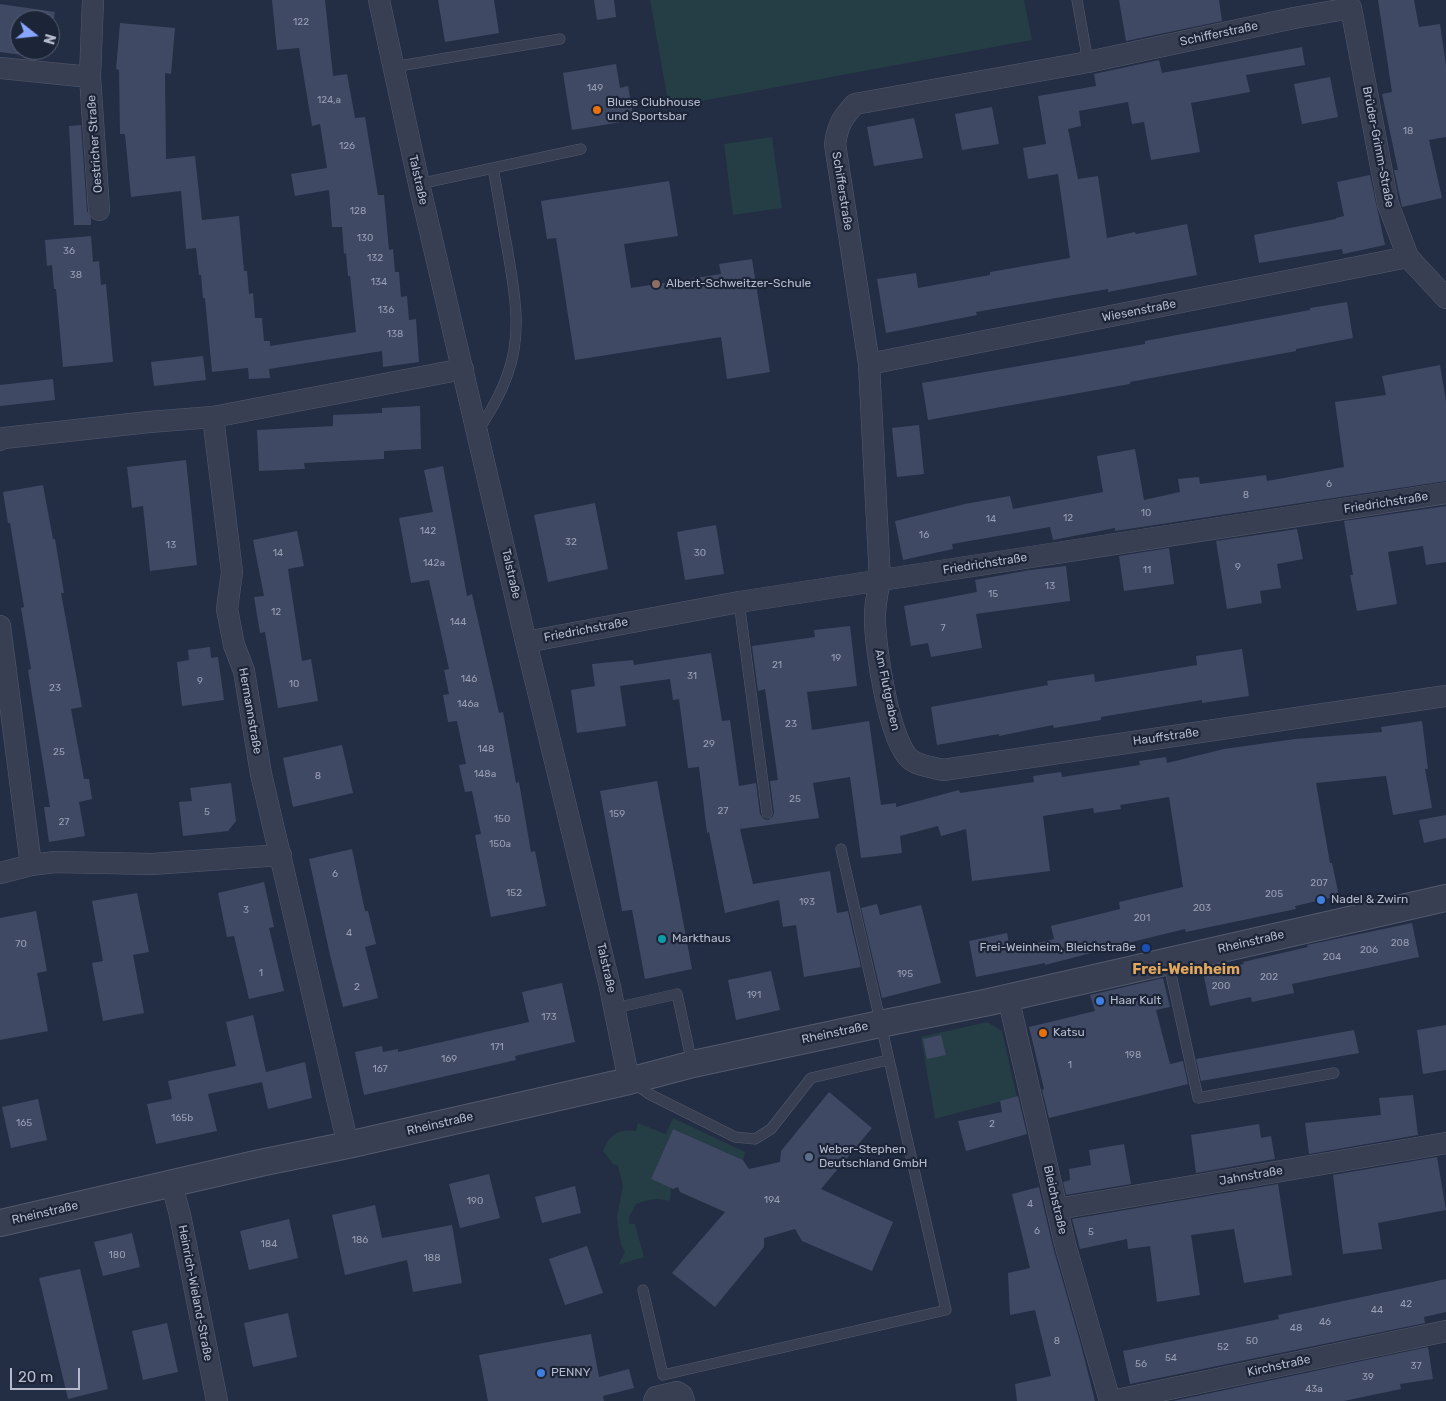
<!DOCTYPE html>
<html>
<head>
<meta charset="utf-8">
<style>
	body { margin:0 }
	#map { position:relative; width:1446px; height:1401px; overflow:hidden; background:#232d44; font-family:Rubik,sans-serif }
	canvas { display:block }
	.north { position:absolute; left:10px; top:10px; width:50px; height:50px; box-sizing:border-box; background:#1c2438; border:1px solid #596074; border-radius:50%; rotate:106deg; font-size:14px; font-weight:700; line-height:20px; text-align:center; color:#b5bbcd }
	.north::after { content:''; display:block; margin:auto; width:18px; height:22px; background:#88a6ff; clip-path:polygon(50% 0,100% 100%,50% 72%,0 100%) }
	.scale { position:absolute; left:10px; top:1368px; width:70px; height:22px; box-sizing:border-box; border:2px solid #b5bbcd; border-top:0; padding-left:6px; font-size:15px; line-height:18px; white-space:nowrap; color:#b5bbcd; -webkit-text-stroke:4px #1c2438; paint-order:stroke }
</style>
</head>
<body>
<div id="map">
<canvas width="1446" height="1401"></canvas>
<div class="north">N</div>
<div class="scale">20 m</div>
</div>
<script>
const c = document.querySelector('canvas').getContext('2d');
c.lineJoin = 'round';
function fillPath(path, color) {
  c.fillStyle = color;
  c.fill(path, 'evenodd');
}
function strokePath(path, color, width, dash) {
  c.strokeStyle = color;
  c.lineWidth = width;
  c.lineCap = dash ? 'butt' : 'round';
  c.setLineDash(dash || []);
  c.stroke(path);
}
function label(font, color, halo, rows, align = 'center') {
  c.font = font + ' Rubik,sans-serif';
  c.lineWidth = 4.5;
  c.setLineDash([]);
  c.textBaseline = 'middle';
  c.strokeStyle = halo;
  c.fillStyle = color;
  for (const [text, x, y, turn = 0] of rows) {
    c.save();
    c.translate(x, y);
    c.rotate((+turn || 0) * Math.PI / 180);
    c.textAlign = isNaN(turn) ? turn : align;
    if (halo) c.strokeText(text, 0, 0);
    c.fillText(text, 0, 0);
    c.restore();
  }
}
const green = new Path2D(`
	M650,0H1024L1032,40L669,107Z
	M772,137L782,208L733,215L724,144Z
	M987,1022L1002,1031L1017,1097L935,1119L921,1037Z
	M673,1118L745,1152L743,1160L673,1129L651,1179L671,1188L670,1201C657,1198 649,1199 636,1204L629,1217V1224H635L644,1257L618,1265L625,1252L621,1245L618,1227L617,1216L623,1186L618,1166L613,1164L603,1151C609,1134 619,1129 636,1131L638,1123L666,1134Z`);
const building = new Path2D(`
	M272,0H325L333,76L347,74L355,118L365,117L378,195H384L389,250L393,249L395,272H399L401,297L407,296L409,320L416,319L419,362L383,367L382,351L269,369L270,378L249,379L248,368L212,372L205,298H203L201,275H199L196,248L186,249L181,191L131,197L125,134H120L119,70L116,69L120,23L175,28L171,74L165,73L166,159L195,156L202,220L239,216L244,271H247L249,294L253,293L255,318H262L264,341H270V346L356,332L350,276H348L346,253L344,254L342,227H332L329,190L295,196L291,174L327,168L320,124L312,126L299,48L277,50Z
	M438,0H494L499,33L445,42Z
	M594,0H614L616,17L597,20Z
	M1119,0H1219L1222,21L1126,41Z
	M1378,0H1414L1419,27L1440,24L1446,65V137L1429,140L1442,198L1402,207L1394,170H1398L1382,94L1392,92Z
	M0,4L55,12L51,35H50V20H20V50H38L37,57L0,52Z
	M1302,47L1305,65L1246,75L1250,92L1191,103L1200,152L1151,160L1144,122L1132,124L1128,102L1079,111L1081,126L1068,129L1078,179L1098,176L1107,238L1135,232L1136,234L1187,224L1197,275L1108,292V289L976,312L977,315L886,333L877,279L916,273L918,288L990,275V272L1070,258L1058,174L1028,179L1023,148L1046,144L1038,96L1096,86L1094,74L1159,60L1162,73Z
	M616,64L620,88L628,86L634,120L572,130L563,73Z
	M1330,77L1338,117L1302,124L1294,84Z
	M992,107L999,144L962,150L955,114Z
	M914,118L923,158L874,166L867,127Z
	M81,125L87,211L91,219V225H74L69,126Z
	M1370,175L1385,245L1343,254L1342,249L1259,263L1254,235L1336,219V218L1344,216L1337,182Z
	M669,181L678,236L624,244L631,288L721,274L719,264L752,259L770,372L727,379L721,337L575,360L556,238L547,239L541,201Z
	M91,236L93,262L99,261L101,285L106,284L113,362L63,367L56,289H54L52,265L47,266L45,240Z
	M1347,302L1353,338L1296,349V351L1130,382V384L928,420L922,383L1145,344V341L1310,310V308Z
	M203,356L206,380L154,386L151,362Z
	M1440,365L1446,401V481L1115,531V528L1053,540L1050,527L952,544L953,549L903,560L895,521L965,504L1010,496L1013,509L1103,492L1097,456L1135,449L1144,500L1180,492L1178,479L1199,477L1200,484L1266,475L1267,481L1344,467L1335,402L1386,395L1382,376Z
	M53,379L55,400L0,406V385Z
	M420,406L421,449L384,451V459L304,463L305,469L259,471L257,430L333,426V415L382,413V408Z
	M919,425L924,474L897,477L892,428Z
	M186,460L197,565L150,571L143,506L132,508L127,467Z
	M443,466L467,596L472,594L499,713L503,712L516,783L519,782L531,852L535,851L546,906L491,917L475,835L481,834L472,791L465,792L459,765L466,764L457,721L448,722L443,695L449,694L444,670L449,669L429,580L411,583L399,518L433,512L424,470Z
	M43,485L53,539H55L64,593H61L82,707L71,709L84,779H89L92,799L79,802L85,836L49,842L44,807H50L28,670L31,669L21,608L24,607L10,523H8L3,492Z
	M595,503L608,569L548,582L534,515Z
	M1446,506V562L1426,565L1423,546L1388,552L1397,604L1357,611L1350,575H1353L1344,521Z
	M716,525L724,574L685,580L677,532Z
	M1297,529L1303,559L1277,564L1281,588L1260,591L1262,603L1227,609L1216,541Z
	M297,531L304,566L288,569L302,661L311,659L318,701L278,708L265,632L260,633L254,597L264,596L253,540Z
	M1169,548L1174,584L1124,591L1119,556Z
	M1066,566L1070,601L976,614L982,648L931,657L928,643L911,646L904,606L977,592L975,580L1030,570Z
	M850,626L857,686L807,692L812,730L869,721L881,805L896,803V807L959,790L960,793L1034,782L1033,776L1061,772L1062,777L1140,765L1139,761L1166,757L1167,763L1224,749L1295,739L1382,732L1381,727L1422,721L1428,769H1425L1432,808L1393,815L1386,776L1316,783L1330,863H1332L1339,896L1295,906L1296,909L1243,920L1186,932L1185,929L1099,950V951L1045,965V963L976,977L969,941L1007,933L1010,950L1054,939L1051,926L1120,909L1119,902L1183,887L1169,797L1120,805L1121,809L1094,813L1093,808L1043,816L1050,871L972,881L966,829L941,836L938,826L900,836L902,853L861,858L850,777L813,783L819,818L740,829L753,884L830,871L837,913L848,911L861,967L804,977L796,925L783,927L779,900L725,913L709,832L707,833L699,767L688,768L679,699L673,700L670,679L620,686L626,726L577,733L571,690L595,686L592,664L633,660L634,665L711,653L722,721L730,720L739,786L756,783L760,814L764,819L768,820L773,816L774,813L770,781L778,780L765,689L758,691L752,646L815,637L814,630Z
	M210,647L211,658L218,657L224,700L182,706L177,662L189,660L188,650Z
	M1242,649L1249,696L1202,703V700L1101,717V720L1054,728L1053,725L999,736V734L937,745L931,707L1048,685L1047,681L1094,674L1095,682L1197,665L1196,656Z
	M342,745L353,793L293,807L283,758Z
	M657,781L692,969L645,979L632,910L622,911L600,791Z
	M231,783L236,821L228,831L183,836L179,802L192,801L190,788Z
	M1446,815V838L1424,843L1419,820Z
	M352,849L365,911H368L376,944L365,947L378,998L343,1007L330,955L309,859Z
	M264,882L274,927L269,928L284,991L249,999L234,936L227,937L218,893Z
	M137,893L149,952L133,955L144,1013L103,1021L92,963L103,961L92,901Z
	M877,904L880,915L921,905L941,983L882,998L861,908Z
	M36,911L47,971L37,973L48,1031L0,1040V918Z
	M1412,923L1419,957L1292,984L1294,993L1252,1002L1251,997L1210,1006L1203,972L1244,964L1243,962L1308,947L1307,945Z
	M771,971L780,1010L736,1020L728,980Z
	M1163,978L1170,1007L1156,1010L1170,1064L1183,1061L1188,1084L1049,1118L1042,1090L1044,1089L1029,1027L1095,1011L1090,995Z
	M562,983L575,1042L515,1056L516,1060L364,1095L355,1052L382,1046L383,1052L398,1049V1052L529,1022L522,992Z
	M253,1015L266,1072L305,1062L312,1098L268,1109L262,1082L208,1094L217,1131L156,1144L147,1104L172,1099L168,1081L236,1066L226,1022Z
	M1446,1025V1070L1423,1074L1417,1030Z
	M1354,1030L1359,1053L1201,1081L1196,1059Z
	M941,1035L946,1055L927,1059L923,1039Z
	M829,1092L872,1128L821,1189L893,1222L872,1271L802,1241L795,1229L764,1238V1247L715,1307L672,1273L725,1212L680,1192L678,1187L673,1189L651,1179L673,1129L743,1160L749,1169L780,1162L781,1151Z
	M1413,1095L1418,1135L1309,1154L1305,1123L1381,1115L1379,1098Z
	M1018,1096L1027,1134L966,1151L958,1121L1002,1112L1000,1101Z
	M38,1099L47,1140L11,1148L2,1107Z
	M1259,1124L1261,1138L1271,1136L1275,1159L1196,1173L1191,1135Z
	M1124,1144L1131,1184L1066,1195L1063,1182L1070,1180L1069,1169L1091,1165L1089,1150Z
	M1437,1157L1446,1210L1378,1223L1382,1249L1343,1254L1333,1175Z
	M489,1174L500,1218L460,1228L449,1184Z
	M1278,1184L1292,1275L1244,1283L1234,1229L1191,1235L1200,1295L1157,1302L1150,1246L1128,1249L1127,1239L1080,1249L1072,1219Z
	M575,1186L581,1213L542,1223L535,1197Z
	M1039,1187L1053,1247L1081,1345L1095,1401H1017L1015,1384L1051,1376L1035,1310L1010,1315L1008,1273L1030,1268L1012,1194Z
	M375,1205L382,1238L452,1225L462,1283L413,1292L407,1260L345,1275L332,1215Z
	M289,1219L298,1258L249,1270L240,1231Z
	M132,1233L140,1267L103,1276L94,1242Z
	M587,1246L603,1293L565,1305L549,1259Z
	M80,1269L108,1389L68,1399L39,1278Z
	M1446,1279V1312L1424,1317L1425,1323L1130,1384L1123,1351L1279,1319L1278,1315Z
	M288,1313L297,1357L253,1367L244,1323Z
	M167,1323L178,1372L143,1380L132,1331Z
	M591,1334L599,1377L629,1369L634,1388L603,1396L604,1401H488L479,1355Z
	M1428,1347L1433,1379L1400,1384L1401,1389L1344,1401H1173Z`);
const service = new Path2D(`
	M1077,0L1088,62
	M393,67L560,39
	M419,184L581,149
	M478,431C490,412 501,394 508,373C523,332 514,289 507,247C502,221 498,194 493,168
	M739,602L767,813
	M1168,961L1198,1098L1334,1073
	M615,1008L677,994L692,1063
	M635,1084L649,1094L735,1137L755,1139L771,1129L811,1078L888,1060
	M643,1290L663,1375L946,1310L841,849`);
const minor = new Path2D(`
	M93,0L90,77L99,210
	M379,0L419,184L526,642L610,987L629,1081
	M0,68L90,77
	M1446,298L1408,257L1388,204L1351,8L1294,18L1088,62L855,104C842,118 838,125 835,144L869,364L880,580C878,591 875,603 875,615C874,643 889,742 910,759C918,766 933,767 943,770L1446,696
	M869,364L1408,257
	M213,417L232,572L227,609L234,645L244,671L261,774L348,1145
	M0,440L4,438L149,422L213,417L463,369
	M0,626L31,865L55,862L152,864L281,855
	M526,642L739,602L1446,493
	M0,873L31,865
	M1008,997L1065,1244L1110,1401
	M172,1185L180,1215L217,1401
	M1057,1209L1446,1143
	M654,1401L656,1397L677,1392L682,1395L684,1401
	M1112,1401L1446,1331`);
const tertiary = new Path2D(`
	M0,1223L260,1163L348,1145L629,1081L693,1064L880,1024L989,1002L1446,898`);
const markers = [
	[597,110,5,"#e8710a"],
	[656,284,5,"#8d6e63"],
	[1321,900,5,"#3f7fe0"],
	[662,939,5,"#0f9aa8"],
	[1146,948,5,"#1a4fb4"],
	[1100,1001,5,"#3f7fe0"],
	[1043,1033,5,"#e8710a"],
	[809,1157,5,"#5c6f8a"],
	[541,1373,5,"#3f7fe0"]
];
const numberNames = [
	["122",301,22],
	["149",595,88],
	["124,a",329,100],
	["18",1408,131],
	["126",347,146],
	["128",358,211],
	["130",365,238],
	["36",69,251],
	["132",375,258],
	["38",76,275],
	["134",379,282],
	["136",386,310],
	["138",395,334],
	["6",1329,484],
	["8",1246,495],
	["10",1146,513],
	["12",1068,518],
	["14",991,519],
	["142",428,531],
	["16",924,535],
	["32",571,542],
	["13",171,545],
	["14",278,553],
	["30",700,553],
	["142a",434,563],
	["9",1238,567],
	["11",1147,570],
	["13",1050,586],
	["15",993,594],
	["12",276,612],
	["144",458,622],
	["7",943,628],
	["19",836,658],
	["21",777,665],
	["31",692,676],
	["146",469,679],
	["9",200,681],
	["10",294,684],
	["23",55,688],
	["146a",468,704],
	["23",791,724],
	["29",709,744],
	["148",486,749],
	["25",59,752],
	["148a",485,774],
	["8",318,776],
	["25",795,799],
	["27",723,811],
	["5",207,812],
	["159",617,814],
	["150",502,819],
	["27",64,822],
	["150a",500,844],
	["6",335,874],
	["207",1319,883],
	["152",514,893],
	["205",1274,894],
	["193",807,902],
	["203",1202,908],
	["3",246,910],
	["201",1142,918],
	["4",349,933],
	["208",1400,943],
	["70",21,944],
	["206",1369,950],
	["204",1332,957],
	["1",261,973],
	["195",905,974],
	["202",1269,977],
	["200",1221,986],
	["2",357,987],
	["191",754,995],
	["173",549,1017],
	["171",497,1047],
	["198",1133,1055],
	["169",449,1059],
	["1",1070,1065],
	["167",380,1069],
	["165b",182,1118],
	["165",24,1123],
	["2",992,1124],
	["194",772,1200],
	["190",475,1201],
	["4",1030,1204],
	["6",1037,1231],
	["5",1091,1232],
	["186",360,1240],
	["184",269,1244],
	["180",117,1255],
	["188",432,1258],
	["42",1406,1304],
	["44",1377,1310],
	["46",1325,1322],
	["48",1296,1328],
	["8",1057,1341],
	["50",1252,1341],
	["52",1223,1347],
	["54",1171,1358],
	["56",1141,1364],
	["37",1416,1366],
	["39",1368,1377],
	["43a",1314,1389]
];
const streetNames = [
	["Schifferstraße",1219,34,-12],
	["Oestricher Straße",95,144,-94],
	["Brüder-Grimm-Straße",1378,147,79],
	["Talstraße",418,180,77],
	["Schifferstraße",842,191,81],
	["Wiesenstraße",1139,311,-11],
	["Friedrichstraße",1386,503,-9],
	["Friedrichstraße",985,564,-9],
	["Talstraße",511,574,77],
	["Friedrichstraße",586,630,-11],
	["Am Flutgraben",887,690,78],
	["Hermannstraße",250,711,80],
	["Hauffstraße",1166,737,-8],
	["Rheinstraße",1251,942,-13],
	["Talstraße",606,968,77],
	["Rheinstraße",835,1033,-12],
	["Rheinstraße",440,1124,-13],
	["Jahnstraße",1251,1176,-10],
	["Bleichstraße",1055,1200,77],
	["Rheinstraße",45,1213,-13],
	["Heinrich-Wieland-Straße",195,1293,79],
	["Kirchstraße",1279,1366,-12]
];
const poiNames = [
	["Blues Clubhouse",607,103],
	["und Sportsbar",607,117],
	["Albert-Schweitzer-Schule",666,284],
	["Nadel & Zwirn",1331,900],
	["Markthaus",672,939],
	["Frei-Weinheim, Bleichstraße",1136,948,"right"],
	["Haar Kult",1110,1001],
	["Katsu",1053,1033],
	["Weber-Stephen",819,1150],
	["Deutschland GmbH",819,1164],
	["PENNY",551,1373]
];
const quarterNames = [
	["Frei-Weinheim",1186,970]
];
fillPath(green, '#253d44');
fillPath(building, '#404964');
strokePath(service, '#535a6d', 11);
strokePath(minor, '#535a6d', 22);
strokePath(tertiary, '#535a6d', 28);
strokePath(service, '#383f53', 10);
strokePath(minor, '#383f53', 21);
strokePath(tertiary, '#383f53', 26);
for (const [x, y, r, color] of markers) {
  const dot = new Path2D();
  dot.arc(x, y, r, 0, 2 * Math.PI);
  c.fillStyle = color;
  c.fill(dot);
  strokePath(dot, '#1c2438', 2);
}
label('10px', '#989eb3', null, numberNames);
label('12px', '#b5bbcd', '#1c2438', streetNames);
label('12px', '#b5bbcd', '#1c2438', poiNames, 'left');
label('bold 15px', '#e1a75c', '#1c2438', quarterNames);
</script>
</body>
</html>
